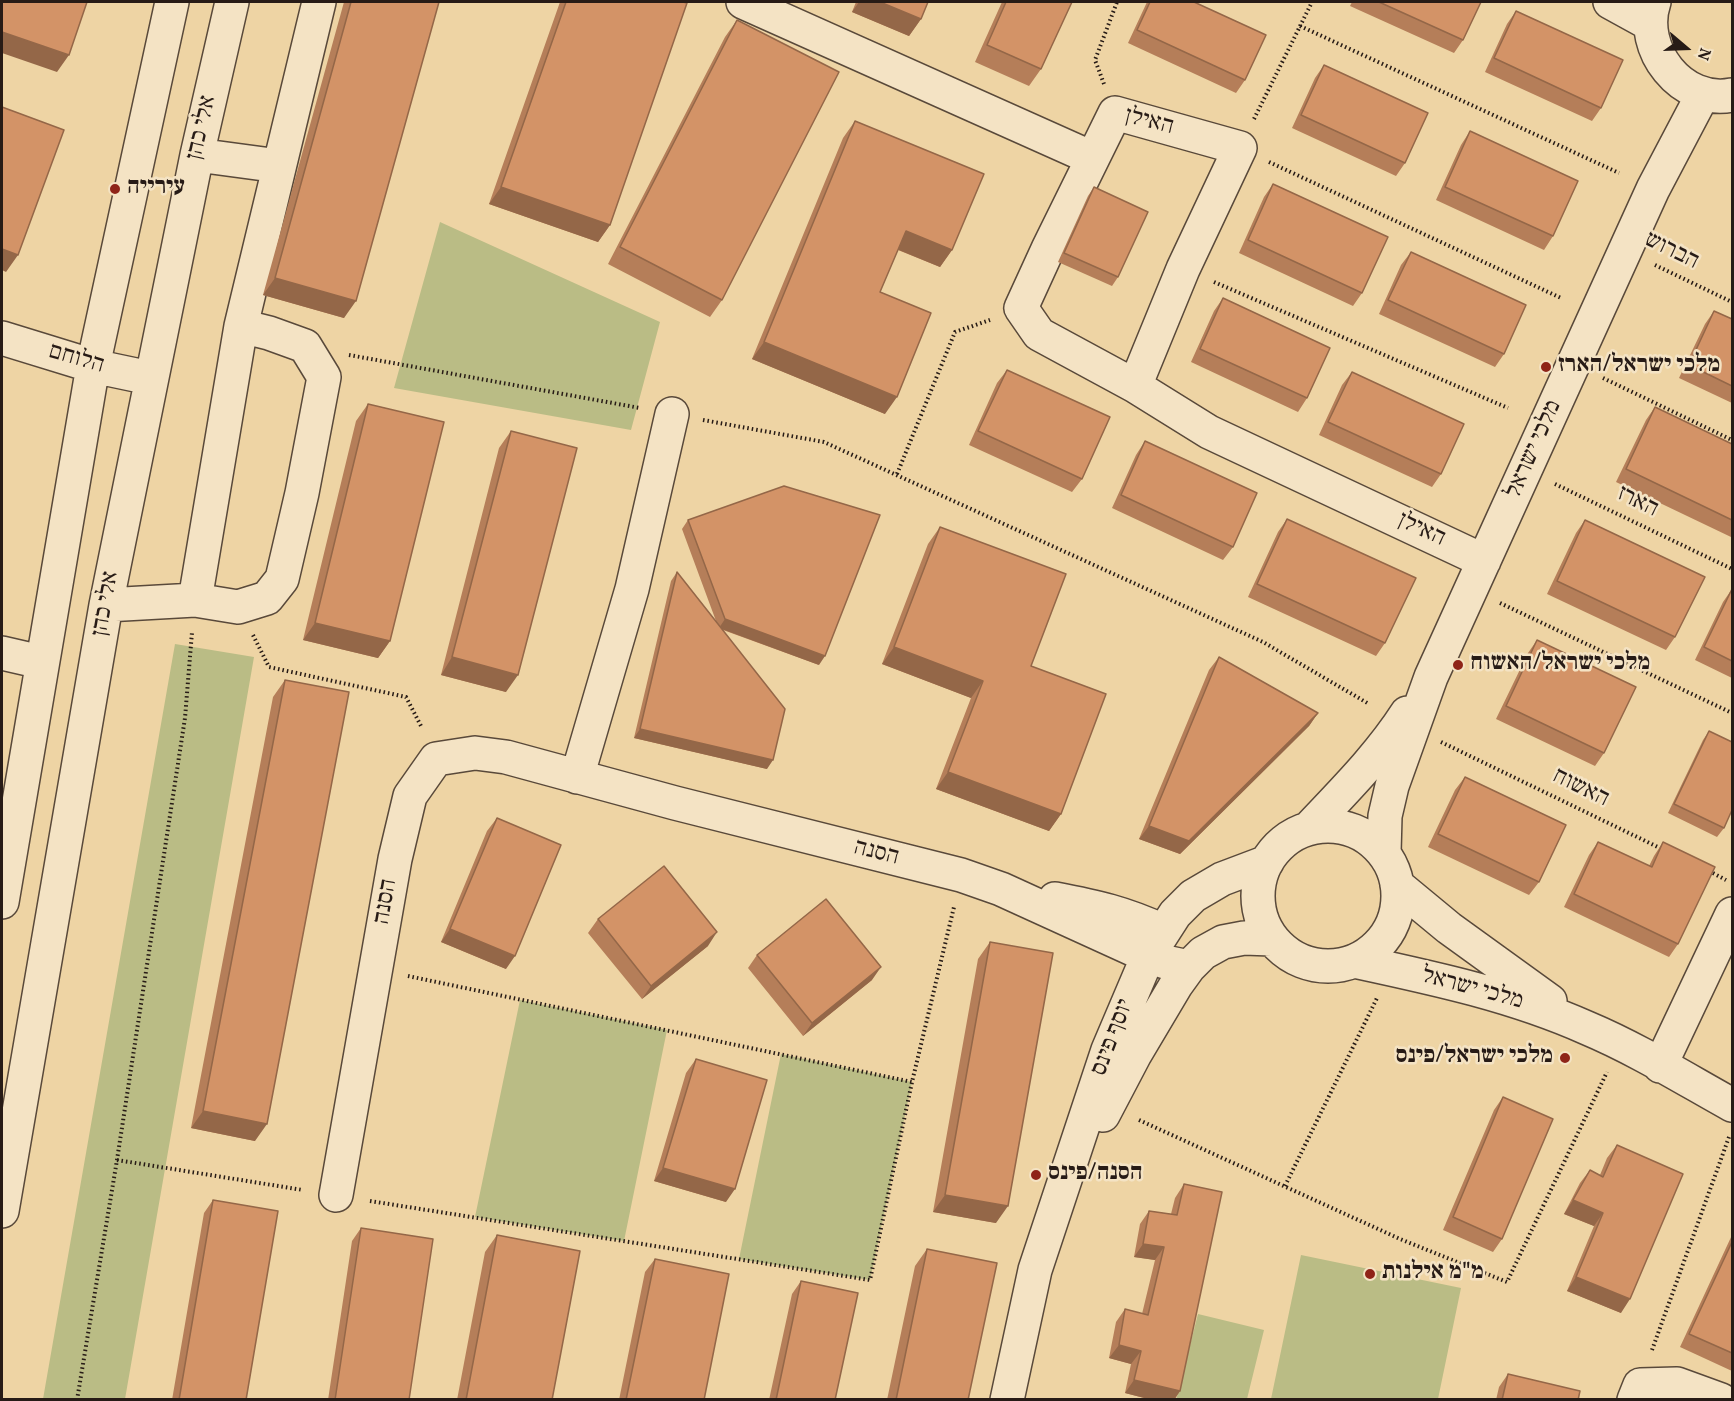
<!DOCTYPE html>
<html>
<head>
<meta charset="utf-8">
<style>
	body { margin:0 }
	#map { position:relative; width:1734px; height:1401px; overflow:hidden; background:#eed4a4; font-family:Vollkorn,serif }
	canvas { display:block }
	.frame { position:absolute; inset:0; border:3px solid #271b16; pointer-events:none }
	.north { position:absolute; left:1656px; top:18px; width:60px; height:60px; -webkit-text-stroke:4px #f4e3c4; paint-order:stroke; rotate:109deg; font-size:16px; font-weight:700; line-height:24px; text-align:center; color:#271b16 }
	.north::after { content:''; display:block; margin:auto; width:21px; height:27px; background:#271b16; clip-path:polygon(50% 0,100% 100%,50% 72%,0 100%) }
</style>
</head>
<body>
<div id="map">
<canvas width="1734" height="1401"></canvas>
<div class="frame"></div>
<div class="north">N</div>
</div>
<script>
const c = document.querySelector('canvas').getContext('2d');
c.lineJoin = 'round';
function fillPath(path, color) {
  c.fillStyle = color;
  c.fill(path, 'evenodd');
}
function strokePath(path, color, width, dash) {
  c.strokeStyle = color;
  c.lineWidth = width;
  c.lineCap = dash ? 'butt' : 'round';
  c.setLineDash(dash || []);
  c.stroke(path);
}
function label(font, color, halo, rows, align = 'center') {
  c.font = font + ' Vollkorn,"Frank Ruhl Libre",serif';
  c.lineWidth = 5;
  c.setLineDash([]);
  c.textBaseline = 'middle';
  c.strokeStyle = halo;
  c.fillStyle = color;
  for (const [text, x, y, turn = 0] of rows) {
    c.save();
    c.translate(x, y);
    c.rotate((+turn || 0) * Math.PI / 180);
    c.textAlign = isNaN(turn) ? turn : align;
    if (halo) c.strokeText(text, 0, 0);
    c.fillText(text, 0, 0);
    c.restore();
  }
}
const green = new Path2D(`
	M440,222L660,322L631,430L394,388Z
	M175,644L254,657L125,1399H43Z
	M520,1000L667,1030L624,1241L475,1217Z
	M781,1054L912,1082L870,1280L739,1259Z
	M1301,1255L1461,1288L1438,1399H1271Z
	M1198,1314L1264,1330L1247,1399L1176,1400Z`);
const path = new Path2D(`
	M1300,26L1619,173
	M1104,84L1095,60L1117,2
	M1254,119L1312,2
	M1269,162L1561,298
	M1655,265L1732,302
	M1214,282L1508,408
	M349,355L640,408
	M1603,378L1732,440
	M703,420L824,442L1263,642L1369,704
	M897,474L955,332L990,320
	M1555,484L1732,569
	M1500,603L1732,713
	M253,635L269,667L406,697L422,728
	M1441,742L1664,850
	M1709,871L1726,880
	M408,976L912,1082
	M1139,1120L1400,1239L1507,1282L1607,1072
	M117,1160L303,1190
	M1285,1186L1377,998
	M370,1201L870,1280L912,1082L954,907
	M1652,1350L1729,1137
	M77,1400L117,1160L185,718L192,632`);
const minor = new Path2D(`
	M743,2L1092,158
	M1610,2L1650,24
	M1654,2C1638,49 1682,105 1732,95
	M197,155L279,166
	M2,338L93,366L150,378
	M1135,386L1183,269L1240,148L1115,113L1048,249L1021,308L1039,334L1135,386L1209,432L1484,561
	M195,600L241,326L319,2
	M106,605L195,600L238,607L267,598L282,579L302,493L324,377L305,346L269,333L241,326
	M2,653L41,662
	M577,777L632,589L672,414
	M1258 896a70 70 0 1 1 140 0a70 70 0 1 1-140 0Z
	M1310,827C1344,791 1380,755 1407,713
	M1384,853L1385,816L1392,786L1431,677L1653,189L1703,94
	M1397,885L1449,928L1550,1001
	M1055,899C1097,907 1124,913 1163,931
	M2,902L93,366L172,2
	M1354,961C1433,978 1513,995 1587,1028C1637,1049 1685,1079 1732,1105
	M1660,1066L1732,914
	M1103,1115L1135,1054L1176,985L1189,967L1203,953L1223,942L1244,938L1272,939
	M336,1195L395,859L410,796L436,759L475,753L506,757L675,803L961,875L1001,889L1148,956L1165,962L1189,967
	M2,1211L106,605L197,155L232,2
	M1007,1400L1035,1270L1108,1050L1148,956L1175,914L1193,896L1222,879L1267,862
	M1634,1400L1640,1385L1677,1384L1721,1400`);
const wall = new Path2D(`
	M344,2H439L344,318L263,295Z
	M560,2H683L610,225L598,242L489,204Z
	M856,2H928L921,19L909,36L852,12Z
	M1002,2H1072L1041,69L1029,86L975,62Z
	M1147,2H1194L1245,80L1236,93L1128,43Z
	M1352,2H1481L1463,40L1454,53L1350,6Z
	M1516,11L1601,108L1592,121L1485,72L1507,24Z
	M737,20L722,300L710,317L608,264L725,37Z
	M1324,65L1405,163L1396,176L1292,128L1315,78Z
	M855,121L952,250L940,267L898,250L880,292L885,414L752,359L843,138Z
	M1470,131L1553,236L1544,250L1436,200L1461,145Z
	M1273,184L1362,293L1353,306L1239,253L1264,197Z
	M1094,187L1118,277L1112,286L1058,262L1088,196Z
	M1411,252L1504,354L1495,367L1379,314L1401,265Z
	M1223,298L1307,398L1298,412L1191,362L1214,311Z
	M1714,311L1732,319V403L1679,378L1705,324Z
	M1007,370L1082,479L1072,492L969,445L997,383Z
	M1352,372L1441,474L1432,487L1319,435L1342,385Z
	M368,404L390,641L378,658L303,640L356,421Z
	M1655,407L1732,444V534L1731,537L1616,482L1646,420Z
	M511,431L506,692L441,675L499,448Z
	M1145,441L1233,547L1223,560L1112,508L1136,455Z
	M1287,519L1385,643L1376,656L1248,597L1278,532Z
	M688,520L819,665L723,630L767,769L634,738L671,581L677,572L716,621L682,529Z
	M1585,520L1675,637L1666,650L1547,594L1576,533Z
	M940,527L1031,666L1061,814L1049,831L936,789L971,698L882,664L928,544Z
	M1732,589V678L1695,660L1723,602Z
	M1537,640L1604,753L1595,766L1496,719L1528,653Z
	M1219,657L1318,713L1309,726L1180,854L1139,839L1209,670Z
	M285,680L255,1141L191,1128L273,697Z
	M1709,731L1724,828L1717,837L1668,813L1703,740Z
	M1465,777L1539,882L1529,895L1428,847L1455,790Z
	M497,818L506,969L441,942L487,831Z
	M1598,842L1649,866L1654,856L1663,842L1678,944L1669,957L1564,907L1589,855Z
	M598,919L708,946L642,999L588,933Z
	M990,942L996,1223L933,1212L978,959Z
	M757,955L872,980L803,1036L748,968Z
	M696,1059L726,1202L654,1181L686,1073Z
	M1503,1097L1502,1239L1493,1252L1443,1230L1494,1110Z
	M1617,1145L1621,1313L1567,1291L1594,1226L1564,1214L1580,1183L1590,1170L1600,1175L1607,1158Z
	M1184,1184L1180,1391L1174,1400H1152L1125,1393L1131,1364L1109,1358L1116,1322L1125,1309L1142,1314L1155,1260L1134,1257L1140,1224L1149,1211L1171,1214L1175,1198Z
	M213,1200L246,1400H172L204,1213Z
	M361,1228L409,1400H328L352,1241Z
	M497,1235L552,1400H457L485,1252Z
	M1732,1235V1371L1680,1347Z
	M927,1249L968,1400H887L915,1266Z
	M655,1259L704,1400H619L645,1272Z
	M801,1281L835,1400H769L792,1294Z
	M1508,1374L1578,1400H1496L1499,1387Z`);
const shadedWall = new Path2D(`
	M859,2H880L921,19L909,36L852,12Z
	M2,32L69,55L57,72L2,53Z
	M501,187L610,225L598,242L489,204Z
	M906,231L952,250L940,267L894,248Z
	M2,249L18,255L6,272L2,270Z
	M275,278L356,301L344,318L263,295Z
	M764,342L897,397L885,414L752,359Z
	M725,619L825,656L819,665L719,628Z
	M315,623L390,641L378,658L303,640Z
	M894,647L983,681L971,698L882,664Z
	M452,657L518,675L506,692L441,675Z
	M1318,713L1309,726L1180,854L1139,839L1149,826Z
	M640,729L773,760L767,769L634,738Z
	M948,772L1061,814L1049,831L936,789Z
	M450,929L515,956L506,969L441,942Z
	M717,932L708,946L642,999L651,986Z
	M881,967L872,980L803,1036L812,1023Z
	M203,1111L267,1124L255,1141L191,1128Z
	M663,1168L735,1189L726,1202L654,1181Z
	M945,1195L1008,1206L996,1223L933,1212Z
	M1573,1200L1603,1213L1594,1226L1564,1214Z
	M1143,1244L1164,1247L1155,1260L1134,1257Z
	M1576,1277L1630,1299L1621,1313L1567,1291Z
	M1119,1345L1141,1351L1131,1364L1109,1358Z
	M1134,1380L1180,1391L1174,1400H1152L1125,1393Z`);
const building = new Path2D(`
	M2,2H87L69,55L2,32Z
	M351,2H439L356,301L275,278Z
	M566,2H683L687,3L610,225L501,187Z
	M880,2H928L921,19Z
	M1006,2H1072L1041,69L987,45Z
	M1150,2H1194L1266,35L1245,80L1137,30Z
	M1379,2H1481L1463,40Z
	M1516,11L1623,60L1601,108L1494,58Z
	M737,20L839,72L722,300L620,247Z
	M1324,65L1428,113L1405,163L1301,115Z
	M2,107L64,130L18,255L2,249Z
	M855,121L984,174L952,250L906,231L880,292L931,313L897,397L764,342Z
	M1470,131L1578,181L1553,236L1445,187Z
	M1273,184L1388,237L1362,293L1248,240Z
	M1094,187L1148,212L1118,277L1064,253Z
	M1411,252L1526,305L1504,354L1388,300Z
	M1223,298L1330,348L1307,398L1200,349Z
	M1714,311L1732,319V386L1689,365Z
	M1007,370L1110,417L1082,479L978,431Z
	M1352,372L1464,424L1441,474L1328,422Z
	M368,404L444,422L390,641L315,623Z
	M1655,407L1732,444V520L1626,469Z
	M511,431L577,448L518,675L452,657Z
	M1145,441L1257,493L1233,547L1121,495Z
	M784,486L880,515L825,656L725,619L688,520Z
	M1287,519L1416,578L1385,643L1257,584Z
	M1585,520L1705,577L1675,637L1557,581Z
	M940,527L1066,574L1031,666L1106,694L1061,814L948,772L983,681L894,647Z
	M677,572L785,709L773,760L640,729Z
	M1732,589V661L1704,647Z
	M1537,640L1636,687L1604,753L1506,706Z
	M1219,657L1318,713L1189,841L1149,826Z
	M285,680L349,692L267,1124L203,1111Z
	M1709,731L1732,742V810L1724,828L1674,804Z
	M1465,777L1566,825L1539,882L1438,834Z
	M497,818L561,845L515,956L450,929Z
	M1598,842L1652,867L1663,842L1715,867L1678,944L1574,894Z
	M664,866L717,932L651,986L598,919Z
	M826,899L881,967L812,1023L757,955Z
	M990,942L1053,953L1008,1206L945,1195Z
	M696,1059L767,1080L735,1189L663,1168Z
	M1503,1097L1553,1119L1502,1239L1453,1217Z
	M1617,1145L1683,1174L1630,1299L1576,1277L1603,1213L1573,1200L1590,1170L1603,1177Z
	M1184,1184L1222,1192L1180,1391L1134,1380L1141,1351L1119,1345L1125,1309L1148,1315L1164,1247L1143,1244L1149,1211L1177,1215Z
	M213,1200L278,1211L246,1400H179Z
	M361,1228L433,1239L409,1400H335Z
	M497,1235L580,1251L552,1400H466Z
	M1732,1242V1353L1689,1334Z
	M927,1249L997,1263L968,1400H896Z
	M655,1259L729,1274L704,1400H626Z
	M801,1281L858,1293L835,1400H776Z
	M1508,1374L1580,1391L1578,1400H1502Z`);
const markers = [
	[115,189,6,"#8f2418"],
	[1546,367,6,"#8f2418"],
	[1458,665,6,"#8f2418"],
	[1565,1058,6,"#8f2418"],
	[1036,1175,6,"#8f2418"],
	[1370,1274,6,"#8f2418"]
];
const streetNames = [
	["האילן",1149,123,14],
	["אלי כהן",203,128,-77],
	["הברוש",1671,252,26],
	["הלוחם",76,360,16],
	["מלכי ישראל",1535,450,-66],
	["הארז",1637,503,26],
	["האילן",1421,531,25],
	["אלי כהן",107,604,-80],
	["האשוח",1580,789,26],
	["הסנה",876,854,14],
	["הסנה",387,902,-80],
	["מלכי ישראל",1472,990,15],
	["יוסף פינס",1114,1038,-69]
];
const poiNames = [
	["עירייה",127,189],
	["מלכי ישראל/הארז",1558,367],
	["מלכי ישראל/האשוח",1470,665],
	["מלכי ישראל/פינס",1553,1058,"right"],
	["הסנה/פינס",1048,1175],
	["מ\"מ אילנות",1382,1274]
];
fillPath(green, '#babc85');
strokePath(minor, '#59493a', 36);
strokePath(path, '#271b16', 4, [1.5, 3]);
strokePath(minor, '#f4e3c4', 33);
fillPath(wall, '#b57e59');
fillPath(shadedWall, '#946748');
fillPath(building, '#d39367');
strokePath(building, '#946748', 1.5);
for (const [x, y, r, color] of markers) {
  const dot = new Path2D();
  dot.arc(x, y, r, 0, 2 * Math.PI);
  c.fillStyle = color;
  c.fill(dot);
  strokePath(dot, '#f4e3c4', 2);
}
label('24px', '#271b16', '#f4e3c4', streetNames);
label('bold 24px', '#271b16', '#f4e3c4', poiNames, 'left');
</script>
</body>
</html>
